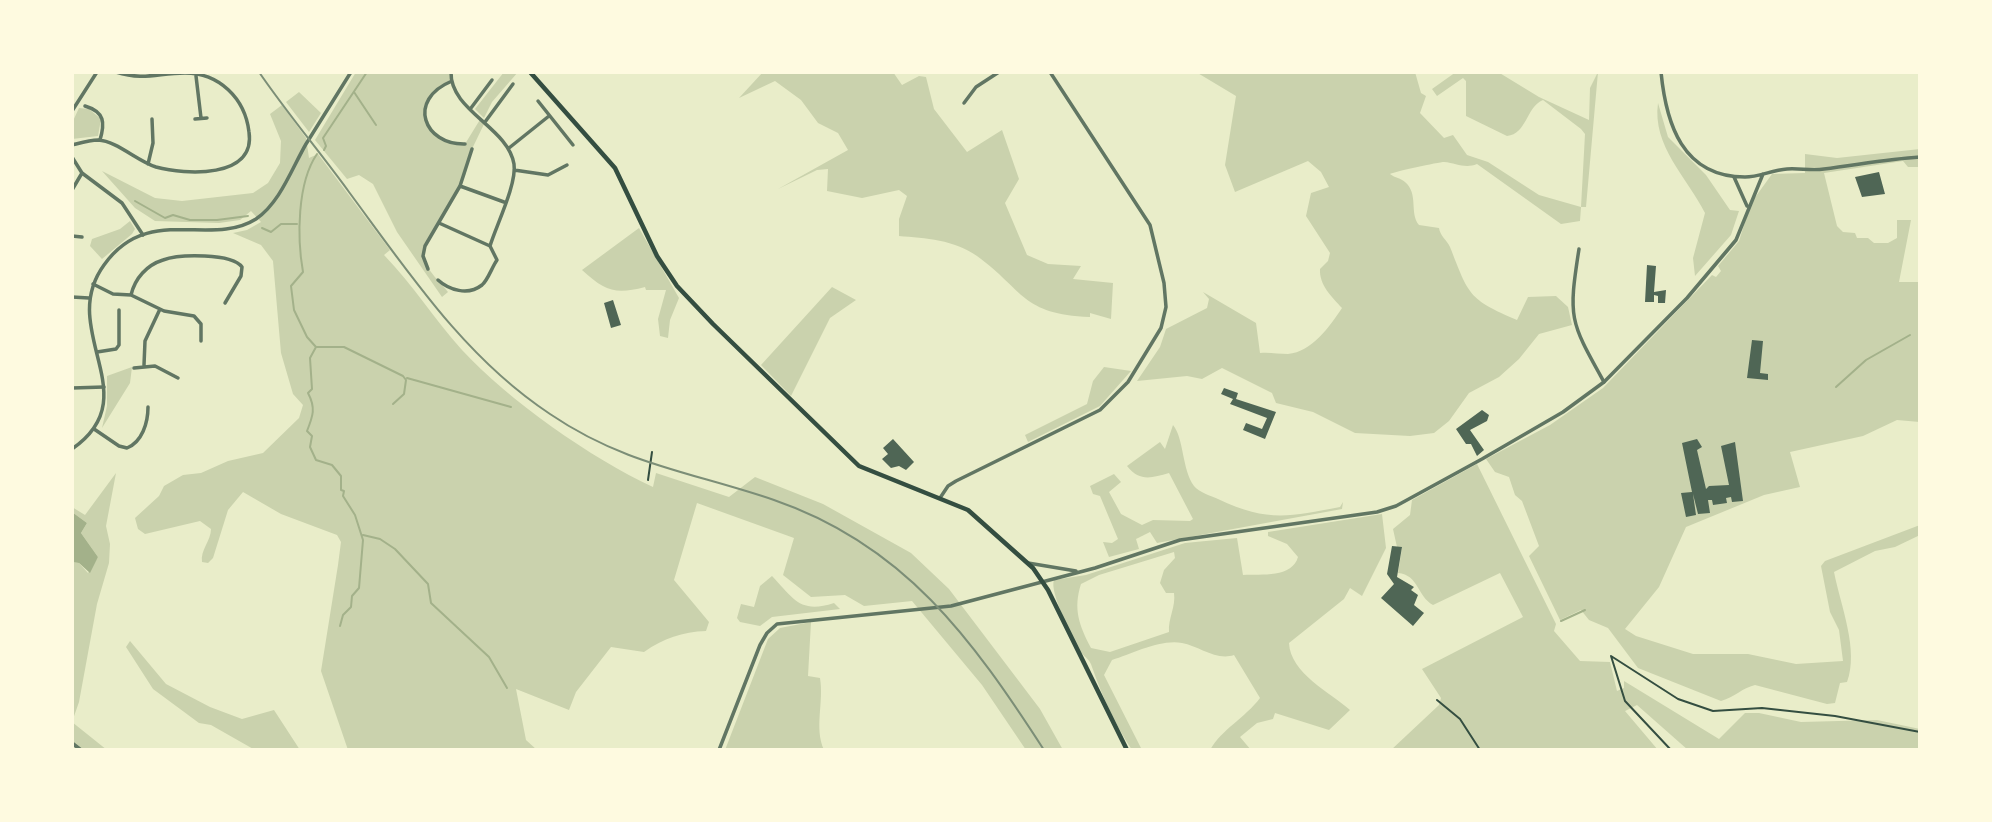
<!DOCTYPE html>
<html>
<head>
<meta charset="utf-8">
<style>
	body { margin:0 }
	#map { position:relative; width:1992px; height:822px; overflow:hidden; background:#e9edc9; font-family:Overpass,sans-serif }
	canvas { display:block }
	.frame { position:absolute; inset:0; border:74px solid #fefae0; pointer-events:none }
</style>
</head>
<body>
<div id="map">
<canvas width="1992" height="822"></canvas>
<div class="frame"></div>
</div>
<script>
const c = document.querySelector('canvas').getContext('2d');
c.lineJoin = 'round';
function fillPath(path, color) {
  c.fillStyle = color;
  c.fill(path, 'evenodd');
}
function strokePath(path, color, width, dash) {
  c.strokeStyle = color;
  c.lineWidth = width;
  c.lineCap = dash ? 'butt' : 'round';
  c.setLineDash(dash || []);
  c.stroke(path);
}
const green = new Path2D(`
	M356,72H451L452,81L440,86L425,103C425,128 440,142 465,144L481,118L485,122L472,149L465,176L425,246C420,267 437,277 448,292L442,297L397,232L373,184L359,175L347,179L315,140Z
	M504,72H518L492,102L484,118L475,109Z
	M763,72H893L902,85L919,76L926,77L934,109L967,152L1002,130L1019,179L1005,203L1027,255L1048,264L1081,266L1073,279L1113,283L1111,319L1090,313V317C1021,314 1025,291 977,256C955,240 925,238 899,236V219L907,196L899,190L862,198L827,191L828,169L817,170L778,189L848,150L838,133L818,123L801,100L775,81L739,98Z
	M1196,72H1415L1421,93L1426,96L1420,113L1444,138L1453,135L1467,155L1488,162L1539,195L1581,207L1585,134L1581,129L1543,100C1526,107 1527,134 1507,136L1466,116V81L1463,78L1437,96L1432,89L1456,72H1498L1539,97L1589,120L1590,88L1598,72L1586,207H1581L1580,221L1561,224L1477,164C1465,169 1456,163 1444,162C1439,162 1393,172 1390,174C1395,178 1401,178 1405,182C1419,194 1409,213 1419,225L1439,228C1440,236 1447,240 1450,247C1469,295 1468,299 1517,320L1528,297L1556,296L1568,307L1572,325L1539,334L1519,359L1499,377L1469,393L1449,421L1434,433L1410,436L1355,433L1313,412L1276,403L1272,393L1222,368L1202,379L1187,376L1137,381L1160,347L1166,329L1207,308L1209,299L1203,292L1256,323L1260,353C1269,352 1279,354 1288,354C1312,352 1330,326 1342,308C1332,297 1319,285 1320,269L1328,261L1330,253L1306,216L1311,193L1329,187L1321,172L1308,161L1235,192L1225,165L1236,96Z
	M299,92L321,113L309,132L286,102Z
	M1658,103L1668,137L1706,175L1730,210L1739,211L1731,235L1695,276L1693,258L1705,213C1687,177 1652,146 1658,103Z
	M282,105L306,138L309,158L318,154L390,250L384,255C413,285 435,320 462,350C509,401 591,458 653,487L656,473L729,497L755,477L823,504L911,553L949,589L1040,709L1063,750H1026L982,685L912,601L864,606L845,595L811,597L783,575L794,538L697,503L674,580L709,622L706,631C682,632 664,638 644,652L611,647L576,692L569,710L516,689L526,740L537,750H348L321,671L338,565L341,542L337,535L281,514L243,492L228,510L213,558L208,563L202,562C200,550 211,541 211,529L200,521L145,534L138,529L135,518L159,496L164,486L183,475L201,473L228,461L263,453L299,418L303,405L293,394L281,353L273,261L261,245L233,233L247,230L261,222L251,211L240,220L219,223L155,221L135,208L102,171L155,198L182,201L253,193L268,183L280,163L281,141L270,114Z
	M79,108L89,109L101,119L98,136L72,139V123Z
	M1920,149V167H1908L1903,161L1824,173L1837,226L1843,232L1855,233L1857,238H1868L1874,243H1888L1897,238V220H1911L1899,282H1918L1920,285V422L1897,420L1863,436L1790,452L1800,487L1764,495L1686,527L1659,587L1625,629L1636,636L1693,654H1748L1796,664L1843,661L1839,630L1830,612L1821,566L1825,561L1920,525V535L1895,547L1875,551L1834,572C1841,607 1859,650 1847,682L1840,683L1835,703L1827,704L1755,685C1742,688 1735,697 1721,701L1638,668L1608,628L1589,620L1581,610L1560,620L1529,556L1539,546L1522,501L1515,495L1509,477L1495,472L1486,459L1550,425L1603,388L1712,275L1716,277L1721,271L1718,266L1739,241L1751,203L1772,174L1805,173V154L1837,158Z
	M130,221L135,229L132,234L102,259L90,246L92,239L120,229Z
	M639,228L679,298L670,320L668,338L660,336L658,319L666,290H646L645,287C615,295 605,291 582,270Z
	M832,287L856,300L830,318L791,396L761,365Z
	M132,367L130,383L102,428L107,406V376Z
	M1104,367L1131,371L1100,406L1028,442L1025,435L1087,404L1093,381Z
	M1173,425C1184,438 1182,470 1194,486C1199,492 1211,496 1218,499C1267,522 1288,517 1340,507L1343,502L1342,509L1157,543L1150,532L1136,539L1139,549L1109,557L1103,542L1112,543L1118,539L1100,496L1093,494L1090,486L1114,474L1121,482L1109,492L1121,514L1142,525L1153,520L1190,521L1193,519L1169,473C1151,478 1140,482 1127,466L1160,442L1165,449Z
	M1477,464L1556,624L1554,631L1580,661L1610,662L1617,691L1624,688V681L1719,739L1745,713H1759L1801,722L1877,720L1920,729V750H1688L1637,705L1625,711L1658,750H1391L1439,705L1441,698L1422,669L1523,617L1500,573L1433,605C1417,596 1419,575 1398,573L1402,548L1397,547L1393,529L1410,515L1412,500Z
	M116,473L106,526L110,544L109,563L97,604L79,702L72,722L107,750H72V562L79,563L88,573L98,557L81,533L87,523L72,512V507L85,515Z
	M1382,514L1386,548L1362,596L1350,588L1344,599L1289,643C1290,673 1331,693 1350,710L1329,730L1275,713L1273,719L1257,723L1240,737L1251,750H1210C1222,729 1245,718 1260,698L1234,655C1216,661 1199,646 1182,643C1160,639 1132,654 1112,660L1104,675L1142,750H1132C1115,724 1102,696 1092,667C1090,659 1083,656 1079,650C1072,637 1049,591 1054,580L1086,575L1185,543L1237,538L1243,575C1262,574 1292,578 1298,557L1287,544L1268,536V532ZM1174,552L1175,558L1164,570L1160,583L1166,593H1174C1176,607 1168,618 1169,632L1110,652L1091,648C1079,625 1073,609 1081,584L1099,575Z
	M772,576C794,599 800,614 834,603L840,609L772,617L760,626L740,622L737,618L741,604L754,607L760,586Z
	M811,622L808,676L820,678C824,703 814,728 824,750H725L768,639L780,628Z
	M130,641L166,684L210,707L242,719L274,710L300,750H255L211,725L199,723L153,689L126,647Z`);
const water = new Path2D(`
	M72,512L87,523L81,533L98,557L90,573L79,563L72,562Z`);
const stream = new Path2D(`
	M354,92L376,125
	M324,150L326,146L323,138L367,72
	M317,154C297,183 297,238 303,272L291,286L294,310L307,337L316,347H344L403,376L406,380L404,394L393,404
	M135,201L165,218L173,215L190,220H217L248,216
	M262,228L271,232L281,224H297
	M316,347L310,358L312,389L308,393C316,408 313,416 307,431L312,436L310,447L316,460L332,465L341,476V490L344,491L343,496L355,515L363,540L359,588L352,596L351,607L343,615L340,626
	M407,378L511,407
	M1836,387L1866,360L1910,335
	M363,535L380,539L395,549L428,584L431,603L489,657L507,688
	M1561,621L1585,610`);
const building = new Path2D(`
	M1879,172L1885,194L1862,197L1855,177Z
	M1647,265L1656,266L1654,292L1666,290L1665,303H1658V296L1654,295V302H1645Z
	M613,300L621,325L611,328L604,303Z
	M1752,340L1763,341L1760,373L1768,374V380L1747,378Z
	M1224,388L1238,393L1236,399L1276,412L1265,439L1243,430L1246,423L1262,429L1267,418L1230,404L1233,399L1221,394Z
	M1482,410L1489,415L1487,421L1470,430L1484,450L1477,456L1471,444H1466L1456,429Z
	M893,439L914,462L906,470L899,466L891,468L882,459L888,454L883,448Z
	M1697,439L1702,447L1697,450L1706,489L1709,486L1729,485L1721,446L1735,442L1743,501L1732,502L1731,497L1726,498L1727,503L1713,505L1712,500H1708L1710,513L1698,514L1693,494L1696,515L1686,517L1681,493L1692,492L1682,443Z
	M1392,546L1402,547L1397,577L1414,587L1411,590L1418,595L1414,605L1424,613L1413,626L1381,598L1394,584L1387,574Z`);
const path = new Path2D(`
	M648,480L652,452
	M1437,700L1460,719L1480,750
	M1671,750L1625,701L1611,656L1678,699L1713,711L1762,708L1835,716L1920,732`);
const minor = new Path2D(`
	M196,76L201,118
	M452,81C406,100 424,145 465,144
	M538,101L573,145
	M964,103L976,87L999,72
	M85,106C105,112 105,123 100,140
	M471,108L492,80
	M72,111L97,72
	M195,119L207,118
	M485,122L513,84
	M72,145C80,143 90,140 98,140C117,141 137,161 156,167C185,175 256,179 249,132C245,98 219,73 185,73C158,73 144,81 116,72
	M509,148L549,116
	M72,157L82,173L122,203L143,235
	M148,164L153,143L152,119
	M514,170L548,175L567,165
	M460,186L504,202
	M72,190L82,173
	M439,223L490,246
	M72,236L82,237
	M1579,249C1568,319 1570,321 1604,382
	M428,269L423,256L425,246L460,186L472,149
	M438,280C449,290 468,296 482,285C488,280 492,267 497,260L490,246C496,226 517,184 514,164C508,127 450,111 451,72
	M93,284L113,294L131,295L164,311L194,316L201,324V341
	M131,295C135,278 147,265 163,260C179,254 232,253 242,267L241,276L225,303
	M72,297L89,298
	M97,352L116,349L119,345V310
	M144,365L145,341L160,309
	M134,368L155,366L178,378
	M72,388L104,387
	M94,429L119,446L127,448C142,442 148,423 148,407
	M940,498L948,486L956,481L1100,410L1128,382L1161,328L1166,307L1164,283L1150,225L1050,72`);
const tertiary = new Path2D(`
	M1661,72C1666,123 1682,177 1745,177C1759,177 1772,170 1787,169C1799,168 1812,171 1824,169C1857,165 1887,159 1920,157
	M1734,177L1747,206
	M72,449C149,396 56,331 104,265C148,203 210,248 256,219C280,203 292,168 306,144C321,120 336,96 351,72
	M1028,563L1076,571
	M72,743L81,750
	M719,750L760,645L767,633L777,624L951,606L1095,568L1180,540L1377,512L1396,506L1482,459L1563,412L1604,382L1687,298L1736,240L1763,174`);
const secondary = new Path2D(`
	M530,72L615,168L657,256L677,286L713,324L859,466L968,510L1033,568L1048,590L1127,750`);
const rail = new Path2D(`
	M259,72C287,113 320,152 349,192C409,273 465,358 550,414C625,465 692,472 774,500C905,545 972,639 1044,750`);
fillPath(green, '#cad2ad');
fillPath(water, '#a3b18a');
strokePath(stream, '#a3b18a', 2);
fillPath(building, '#4f6655');
strokePath(path, '#344e41', 2);
strokePath(minor, '#617663', 3.5);
strokePath(tertiary, '#617663', 3.5);
strokePath(secondary, '#344e41', 4.5);
strokePath(rail, '#7c8e77', 2);
</script>
</body>
</html>
